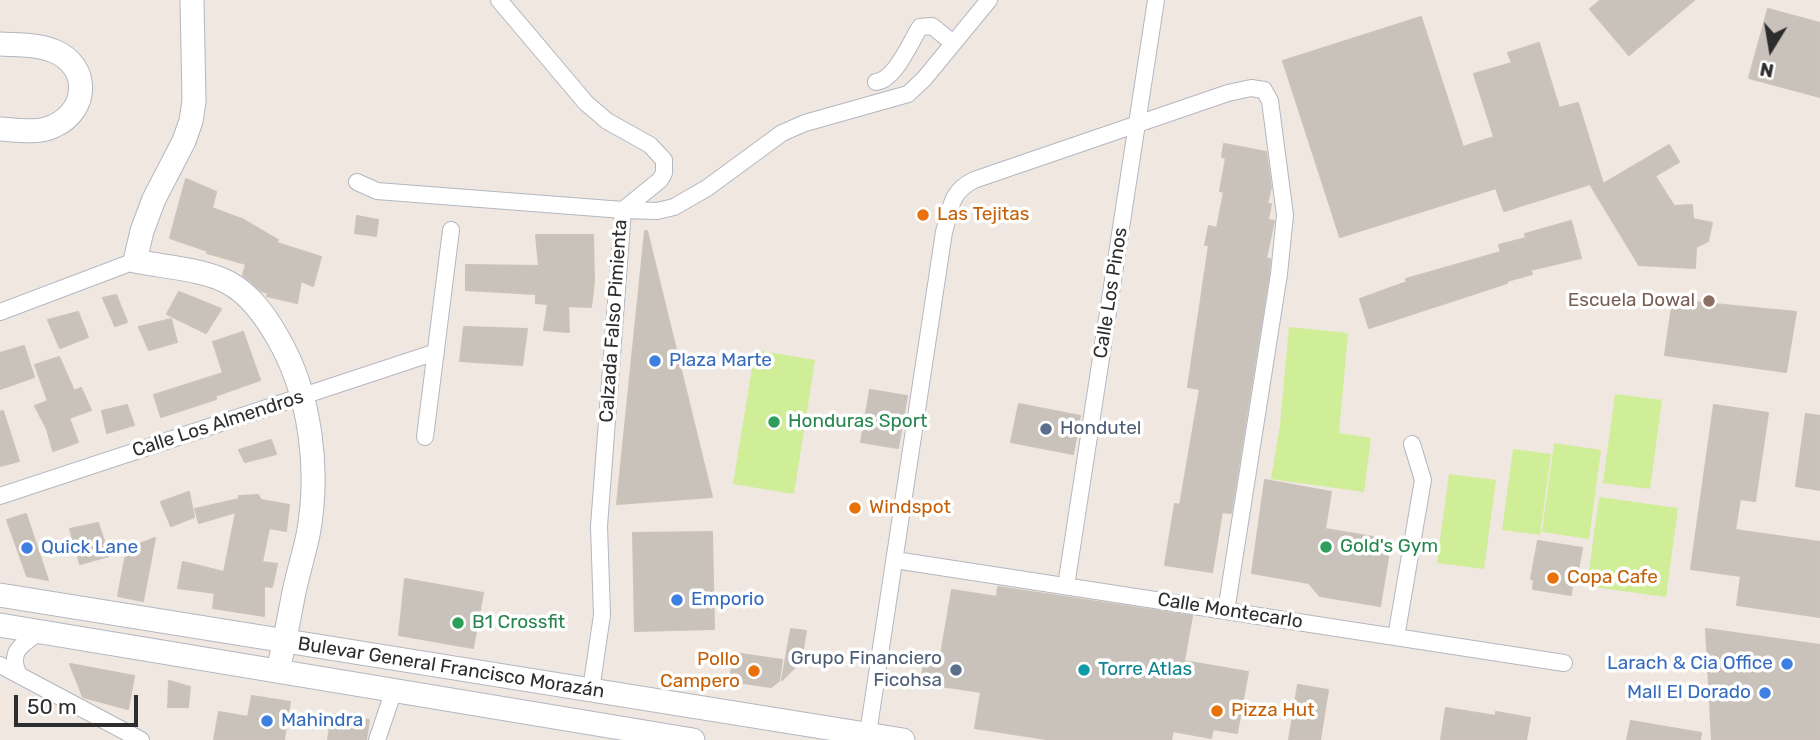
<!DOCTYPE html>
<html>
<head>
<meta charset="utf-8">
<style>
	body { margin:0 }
	#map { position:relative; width:1820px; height:740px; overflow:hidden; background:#efe7e0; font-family:Rubik,sans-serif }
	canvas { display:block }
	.north { position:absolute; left:1736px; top:14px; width:70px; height:70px; -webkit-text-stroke:5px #fff; paint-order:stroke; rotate:191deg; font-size:19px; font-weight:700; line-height:28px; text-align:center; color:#2d2d2d }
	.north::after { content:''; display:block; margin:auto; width:24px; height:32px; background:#2d2d2d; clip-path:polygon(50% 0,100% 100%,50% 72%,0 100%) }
	.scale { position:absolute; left:14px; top:695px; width:124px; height:32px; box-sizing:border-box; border:4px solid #2d2d2d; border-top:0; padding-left:9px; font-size:21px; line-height:24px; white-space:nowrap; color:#2d2d2d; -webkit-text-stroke:5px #fff; paint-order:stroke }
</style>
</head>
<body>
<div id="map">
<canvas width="1820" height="740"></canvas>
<div class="north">N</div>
<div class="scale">50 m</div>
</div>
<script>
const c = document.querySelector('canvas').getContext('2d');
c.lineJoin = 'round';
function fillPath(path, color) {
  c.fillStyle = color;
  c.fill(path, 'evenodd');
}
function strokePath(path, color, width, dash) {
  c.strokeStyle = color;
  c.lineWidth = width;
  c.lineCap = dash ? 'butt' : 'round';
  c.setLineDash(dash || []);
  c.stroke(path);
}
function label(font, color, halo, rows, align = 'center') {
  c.font = font + ' Rubik,sans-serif';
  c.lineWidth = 7;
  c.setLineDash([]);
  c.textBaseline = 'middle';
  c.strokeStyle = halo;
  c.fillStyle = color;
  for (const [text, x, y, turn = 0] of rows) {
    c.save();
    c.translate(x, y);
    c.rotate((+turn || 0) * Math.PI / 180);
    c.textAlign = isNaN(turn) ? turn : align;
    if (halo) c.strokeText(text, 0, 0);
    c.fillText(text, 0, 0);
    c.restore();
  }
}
const pitch = new Path2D(`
	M1289,327L1348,333L1339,433L1371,438L1364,492L1271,479L1280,425Z
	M755,350L815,360L794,494L733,484Z
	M1615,394L1662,400L1650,489L1603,483Z
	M1554,443L1601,450L1589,539L1542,532Z
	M1513,449L1551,454L1540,535L1502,530Z
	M1449,474L1496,480L1484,569L1437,563Z
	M1599,497L1678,508L1666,597L1587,586Z`);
const building = new Path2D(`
	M1601,0H1694L1629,55L1590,9Z
	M1768,9L1820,23V97L1749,78Z
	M1421,17L1463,147L1494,137L1474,74L1512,63L1508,53L1539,43L1559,108L1578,103L1603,184L1669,145L1679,162L1655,176L1674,206L1692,205L1693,219L1712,223L1708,241L1696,247L1695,268L1639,265L1590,184L1504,211L1496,188L1340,237L1283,61Z
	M1224,144L1266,152L1271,187L1267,204H1271L1268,220L1274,221L1266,258L1270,259L1269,273L1231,513L1222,512L1212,572L1165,565L1175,504L1180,505L1200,389L1188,387L1209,245H1205L1209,226L1217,228L1224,192L1220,191L1226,158L1222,157Z
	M186,179L216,192L212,208L244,220L278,240L277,243L321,257L313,286L301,281L297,303L267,296L268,293L262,291L243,275L246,264L207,253L208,251L170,238Z
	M357,216L378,220L376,236L355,233Z
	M1571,221L1581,258L1530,270L1532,274L1507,281V283L1369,328L1360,299L1407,282L1406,279L1501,252L1499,245L1526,238L1525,234Z
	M645,231H647L712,497L617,504Z
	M536,235H593L594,282L591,307L568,306L569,332L544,330L548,304L536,303V294L466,290V265L539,266Z
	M179,292L221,309L206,333L167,314Z
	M116,295L127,322L115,326L103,298Z
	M1673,300L1796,312L1786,372L1665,355Z
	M78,312L88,337L60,348L48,320Z
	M171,319L177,342L149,350L139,327Z
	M464,327L527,329L522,365L460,361Z
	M243,332L260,380L215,396L216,399L161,417L154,395L223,373L213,342Z
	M24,346L34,377L0,389V353Z
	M59,357L74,391L81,388L91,410L69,418L78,442L53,451L47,429L35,406L48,401L35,365Z
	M870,390L907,396L898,448L861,442Z
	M1019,404L1080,416L1073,454L1011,442Z
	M127,405L134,425L107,433L102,411Z
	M1714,405L1768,413L1755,501L1740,499L1735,530L1820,542V617L1737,605L1741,576L1691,569Z
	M3,411L19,461L0,466V412Z
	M1806,414L1820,416V490L1796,486Z
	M271,440L276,454L245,462L239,450Z
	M1265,480L1331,492L1325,529L1391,540L1380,606L1320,596L1309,583L1252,573Z
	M189,492L194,517L171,526L161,502Z
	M258,495L261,500L289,505L286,531L269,528L262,562L277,564L272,587L264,586V616L213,608L215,593L178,588L183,562L224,572L236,512L199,523L195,509L239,499V496Z
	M26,514L48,580L27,576L7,520Z
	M98,523L109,556L80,564L70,529Z
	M712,532L714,629L635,631L633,533Z
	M155,538L143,601L118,596L127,549Z
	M1538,541L1582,548L1575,586L1572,585L1571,595L1533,589L1534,580L1531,579Z
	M405,579L483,593L473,648L399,635Z
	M998,587L1192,616L1184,661L1248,672L1237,733L1213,729L1211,738L1173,731L1171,740H1052L975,728L981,692L921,683L925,658L940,660L952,590L997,597Z
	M791,629L806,631L801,661L782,680Z
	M1706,629L1820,645V740H1712Z
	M734,653L782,660L779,681L771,687L730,681Z
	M70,664L134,676L128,709L83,697Z
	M169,681L190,687L188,707H168Z
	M1298,685L1328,690L1320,740H1289Z
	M252,696L290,702L284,740H214L219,712L248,717Z
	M1446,708L1496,716V712L1530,718L1526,740H1441Z
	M332,714L369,720L366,740H328Z
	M1631,721L1701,733L1700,740H1627Z`);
const street = new Path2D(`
	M499,0L586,103L607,121L650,145L664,160V173L660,180L623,210L599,526L602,615L591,690
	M876,82C895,80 910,43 920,27L932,26L953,43
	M357,182L377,191L623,210L657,211L674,207L707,188L782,133L805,123L908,94L924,79L989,0
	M0,312L135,261
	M425,437L451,230
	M0,496L436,352
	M895,560L1564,663
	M1066,586L1156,0
	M1396,637L1423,480L1412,444
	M0,665L141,740
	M19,675C7,651 23,644 41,631
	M377,740L394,690
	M867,740L944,232C951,208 950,192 974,180L1228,93L1251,88L1264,90L1270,101L1285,215L1279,274L1226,611`);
const secondary = new Path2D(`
	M192,0L194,101L191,121L184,141L154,199L142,231L135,261C164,267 204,269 229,283C251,295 266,317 278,338C311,395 320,471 308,535C304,554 298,573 294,592C289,618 284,645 278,671
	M0,44C18,45 37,44 54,51C90,66 89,110 54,126C38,134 17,130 0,129
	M0,595L903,740
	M0,625L693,740`);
const markers = [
	[923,215,7,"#e8710a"],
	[1709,301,7,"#8d6e63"],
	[655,361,7,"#3f7fe0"],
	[774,422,7,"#2e9e5b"],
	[1046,429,7,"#5c6f8a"],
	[855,508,7,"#e8710a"],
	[1326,547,7,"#2e9e5b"],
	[27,548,7,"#3f7fe0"],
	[1553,578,7,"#e8710a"],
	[677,600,7,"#3f7fe0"],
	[458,623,7,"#2e9e5b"],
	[1787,664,7,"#3f7fe0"],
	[956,670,7,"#5c6f8a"],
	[1084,670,7,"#0f9aa8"],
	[754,671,7,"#e8710a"],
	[1765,693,7,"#3f7fe0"],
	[1217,711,7,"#e8710a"],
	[267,721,7,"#3f7fe0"]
];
const foodNames = [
	["Las Tejitas",937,215],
	["Windspot",869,508],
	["Copa Cafe",1567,578],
	["Pollo",740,660,"right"],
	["Campero",740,682,"right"],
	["Pizza Hut",1231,711]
];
const streetNames = [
	["Calle Los Pinos",1111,293,-81],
	["Calzada Falso Pimienta",614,321,-86],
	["Calle Los Almendros",218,424,-18],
	["Calle Montecarlo",1230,611,9],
	["Bulevar General Francisco Morazán",451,668,9]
];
const educationNames = [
	["Escuela Dowal",1695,301]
];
const shopNames = [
	["Plaza Marte",669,361],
	["Quick Lane",41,548],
	["Emporio",691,600],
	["Larach & Cia Office",1773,664,"right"],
	["Mall El Dorado",1751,693,"right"],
	["Mahindra",281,721]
];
const leisureNames = [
	["Honduras Sport",788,422],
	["Gold's Gym",1340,547],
	["B1 Crossfit",472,623]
];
const serviceNames = [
	["Hondutel",1060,429],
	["Grupo Financiero",942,659,"right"],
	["Ficohsa",942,681,"right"]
];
const cultureNames = [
	["Torre Atlas",1098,670]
];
fillPath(pitch, '#d0ed97');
fillPath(building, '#c8c2bb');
strokePath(building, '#cbc3b9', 2);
strokePath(street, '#b3b7c1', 18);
strokePath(secondary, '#b3b7c1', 25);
strokePath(street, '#fff', 16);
strokePath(secondary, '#fff', 23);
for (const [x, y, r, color] of markers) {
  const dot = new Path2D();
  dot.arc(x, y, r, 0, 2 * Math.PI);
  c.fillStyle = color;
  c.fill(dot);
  strokePath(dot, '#fff', 2.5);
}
label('19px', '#c56008', '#fff', foodNames, 'left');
label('19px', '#2d2d2d', '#fff', streetNames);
label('19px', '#785e54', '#fff', educationNames, 'right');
label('19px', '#366cbe', '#fff', shopNames, 'left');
label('19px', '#27864d', '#fff', leisureNames, 'left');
label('19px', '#4e5e75', '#fff', serviceNames, 'left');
label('19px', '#0d838f', '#fff', cultureNames, 'left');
</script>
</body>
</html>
